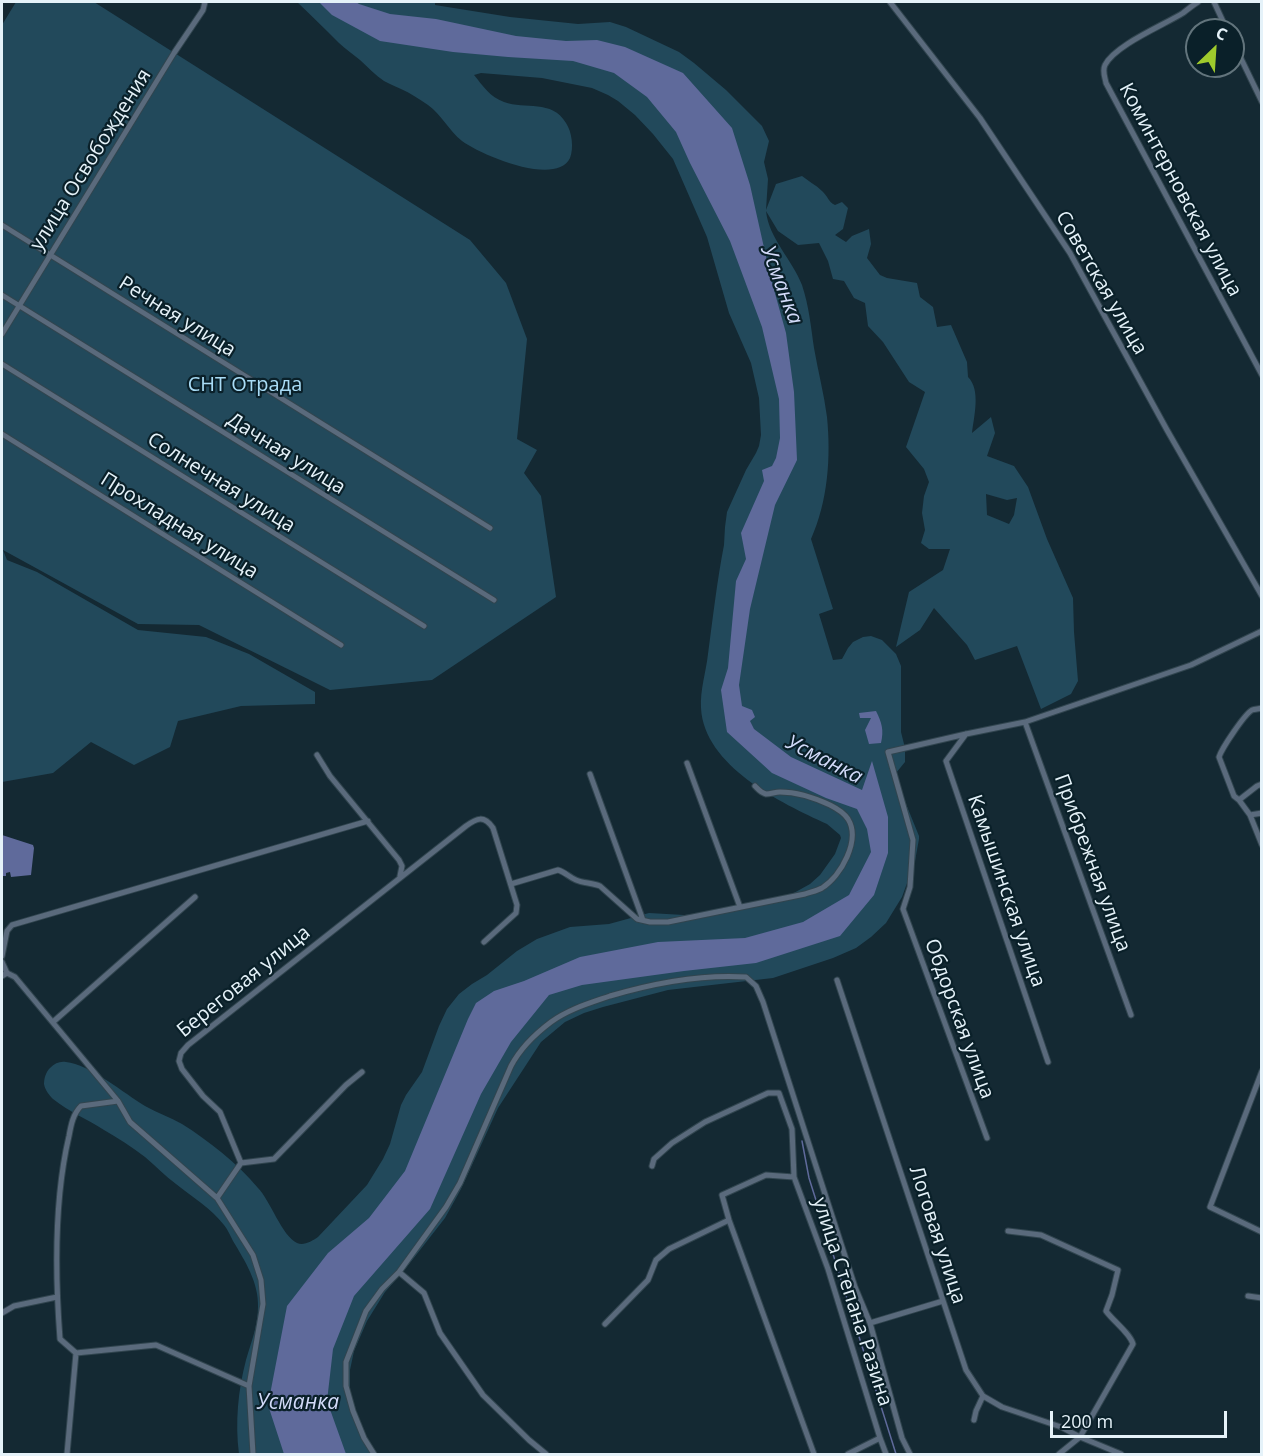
<!DOCTYPE html>
<html>
<head>
<meta charset="utf-8">
<style>
	body { margin:0 }
	#map { position:relative; width:1263px; height:1456px; overflow:hidden; background:#142933; font-family:"Open Sans",sans-serif }
	canvas { display:block }
	.frame { position:absolute; inset:0; border:3px solid #e5f2f9; pointer-events:none }
	.north { position:absolute; left:1185px; top:18px; width:60px; height:60px; box-sizing:border-box; background:#0a2029; border:2px solid #62747c; border-radius:50%; rotate:25deg; font-size:16px; font-weight:700; line-height:24px; text-align:center; color:#e5f2f9 }
	.north::after { content:''; display:block; margin:auto; width:21px; height:27px; background:#9fca2c; clip-path:polygon(50% 0,100% 100%,50% 72%,0 100%) }
	.scale { position:absolute; left:1050px; top:1411px; width:177px; height:27px; box-sizing:border-box; border:3px solid #e5f2f9; border-top:0; padding-left:8px; font-size:18px; line-height:21px; white-space:nowrap; color:#e5f2f9; -webkit-text-stroke:4px #0a2029; paint-order:stroke }
</style>
</head>
<body>
<div id="map">
<canvas width="1263" height="1456"></canvas>
<div class="frame"></div>
<div class="north">С</div>
<div class="scale">200 m</div>
</div>
<script>
const c = document.querySelector('canvas').getContext('2d');
c.lineJoin = 'round';
function fillPath(path, color) {
  c.fillStyle = color;
  c.fill(path, 'evenodd');
}
function strokePath(path, color, width, dash) {
  c.strokeStyle = color;
  c.lineWidth = width;
  c.lineCap = dash ? 'butt' : 'round';
  c.setLineDash(dash || []);
  c.stroke(path);
}
function label(font, color, halo, rows, align = 'center') {
  c.font = font + ' "Open Sans",sans-serif';
  c.lineWidth = 4.5;
  c.setLineDash([]);
  c.textBaseline = 'middle';
  c.strokeStyle = halo;
  c.fillStyle = color;
  for (const [text, x, y, turn = 0] of rows) {
    c.save();
    c.translate(x, y);
    c.rotate((+turn || 0) * Math.PI / 180);
    c.textAlign = isNaN(turn) ? turn : align;
    if (halo) c.strokeText(text, 0, 0);
    c.fillText(text, 0, 0);
    c.restore();
  }
}
const green = new Path2D(`
	M16,2H94L470,240L506,283L527,339L517,439L537,450L524,473L541,496L556,597L432,680L330,690L199,625L138,624L3,550L7,560L37,572L138,630L206,637L249,654L315,692V704L241,706L178,721L170,747L134,765L91,742L53,773L2,782V25Z
	M297,2H435V5L510,17L578,24L610,22L626,27L679,52L694,63L726,90L762,126L769,141L764,162L768,179L766,210L776,184L802,176C808,181 816,185 822,191C828,196 828,202 835,205L842,202L848,208L843,229L835,235L846,242L852,236L869,229L871,244L867,258L880,275L887,278L917,283L920,297L933,307L937,327L951,325L967,362L968,377C981,390 974,416 972,433L991,417L995,433L987,456L1014,466L1028,487L1047,539L1073,598L1074,632L1078,681L1071,694L1041,709L1017,646L975,660L967,645L934,608L920,630L896,647L909,592L943,570L950,549H929L921,543L925,530L922,513L924,496L929,482L924,469L906,447L925,392L909,382L883,342L868,326L865,303L854,298L844,281L833,279L828,261L819,243L798,245L778,231L766,211C769,239 792,259 802,285C809,306 811,327 814,348C818,371 824,394 827,417C831,457 828,501 811,539L833,609L819,614L833,660L842,659L848,648L853,642L863,637L871,636L882,640L896,654L901,666V732L905,748V762L896,773L906,804L919,836V839L915,861L902,897L886,923L871,937L856,948L833,958L773,978L668,990L603,1007L584,1013L565,1022L541,1042L498,1108L461,1189L445,1218L406,1268L385,1292L367,1321L354,1351L350,1370V1400L372,1454H239C235,1423 238,1390 246,1360C251,1343 258,1325 258,1307C259,1283 245,1261 233,1241C230,1235 228,1230 224,1225C211,1208 192,1197 176,1184C165,1176 156,1166 145,1157C132,1147 118,1138 104,1130C87,1119 69,1112 53,1099C49,1095 45,1090 44,1084C44,1078 46,1072 50,1068C55,1063 60,1061 66,1062C89,1064 125,1094 145,1106C157,1113 170,1117 182,1124C209,1141 237,1163 258,1188C270,1200 282,1236 297,1243C304,1246 312,1241 318,1237L367,1185L383,1159L390,1144L401,1105L406,1095L422,1072L439,1026L447,1009L459,994L472,984L487,975L517,951L537,939L570,927L609,924L649,913L684,915L698,914L776,898L792,894L810,884L820,875L835,854L841,838L840,835L827,824C781,803 704,766 701,708C700,690 706,672 708,654C713,617 717,581 724,545L725,527L727,512L746,470L756,453L759,446L761,435L759,398L751,363L729,313L707,237L673,159L653,134L635,115L618,101L608,95L592,88L542,78L481,73L474,75C483,86 490,97 504,102C525,110 552,99 566,123C572,132 574,148 570,158C556,187 481,155 462,141C449,131 442,115 428,105C419,99 410,93 401,89C395,86 389,84 384,81C375,75 368,67 360,60C353,54 345,49 339,43C325,29 311,15 297,2ZM986,494L1007,500L1017,498L1014,515L1009,524L987,515Z`);
const water = new Path2D(`
	M319,2H356L359,4L390,14L436,19L516,36L566,41L597,40L625,47L683,73L732,128L750,185L771,279L786,333L794,392L797,460L775,505L750,609L739,685L742,706L752,710L755,717L750,721L754,729L791,757L862,790L872,761L888,817V853L874,895L840,936L756,963L684,971L582,985L549,995L511,1042L481,1094L430,1209L354,1296L333,1349L327,1401L346,1454H284L268,1405L287,1306L328,1253L369,1218L405,1171L468,1019L476,1003L494,991L524,981L580,957L658,942L745,938L803,922L849,895L871,852L867,829L857,809L826,798L772,773L727,732L721,690L728,668L736,581L746,559L741,533L764,481L762,470L772,466L776,458L780,438L779,399L762,327L730,241L690,163L676,132L647,97L614,73L573,61L508,57L453,52L380,41L332,15Z
	M876,711C882,723 884,730 881,743L869,744L865,730L871,718H860L859,713Z
	M2,835L33,845L34,848L31,875L11,877L10,872L6,873V876H2Z`);
const stream = new Path2D(`
	M802,1141L809,1178L896,1454`);
const minor = new Path2D(`
	M890,2L980,118L1070,253L1167,430L1262,596
	M1198,2C1193,5 1188,9 1183,13C1164,25 1115,45 1105,65C1102,71 1105,77 1106,83L1262,375
	M1214,2L1227,30
	M1233,42L1262,102
	M2,225L490,528
	M2,295L494,600
	M2,334L174,53L203,10L205,2
	M2,364L424,626
	M2,434L341,645
	M1025,722L1131,1015
	M966,734L946,761L1048,1062
	M317,755L330,776L399,860L402,866L400,876
	M687,763L740,907
	M590,774L643,920
	M1262,784L1257,786L1239,800L1250,815L1262,845
	M1239,800L1234,796L1219,757C1222,748 1244,715 1252,710C1255,709 1258,709 1262,708
	M1250,815L1262,813
	M511,884L558,870C565,872 569,877 576,880C583,883 592,883 600,886L637,919L650,922H668L805,894C810,892 817,891 822,888C841,876 861,840 848,819C844,813 836,808 830,805C815,798 796,792 780,792C775,792 771,794 766,794C761,793 758,789 755,786
	M2,956L7,931L12,925L368,821
	M2,962L7,973
	M2,976L7,973L15,977L118,1101L130,1122L217,1198L253,1255L261,1280L263,1304L249,1386L253,1454
	M837,980L966,1370L983,1396L1002,1407L1061,1427L1080,1437L1121,1454
	M53,1022L195,897
	M1262,1071L1210,1207L1262,1232
	M987,1138L903,909L910,887L913,840L888,752L966,734L1025,722L1191,665L1262,631
	M241,1163L220,1112L203,1096L182,1069L179,1061L181,1053L188,1045L466,826C477,818 484,815 493,828L517,905L516,913L484,942
	M652,1166L654,1159L672,1143L705,1122L768,1093H779L792,1129L794,1177L828,1269L880,1438L886,1454
	M794,1177L766,1175L722,1195L729,1220L814,1454
	M217,1198L241,1163L274,1159L346,1085L362,1072
	M1008,1231L1041,1235L1118,1270L1112,1295L1106,1311C1113,1321 1130,1333 1133,1344L1080,1437L1059,1454
	M399,1272L424,1293L440,1333L483,1395L529,1440L546,1454
	M1248,1296L1262,1298
	M2,1313L14,1306L57,1297
	M870,1323L943,1301
	M605,1324L648,1280L656,1260L669,1249L729,1220
	M76,1353L60,1339C55,1274 54,1200 69,1136C71,1125 73,1114 81,1106L118,1101
	M974,1420L976,1411L983,1396
	M67,1454L76,1353L156,1345L249,1386
	M374,1454L364,1438L353,1411L346,1386V1362L366,1311L382,1289L399,1272L446,1207L460,1183L511,1066C520,1049 535,1034 551,1022C569,1009 590,1003 610,996C654,983 700,974 746,977L756,986L763,1002L855,1287L870,1323L902,1438L910,1454
	M848,1454L880,1438`);
const streetNames = [
	["улица Освобождения",91,160,-58],
	["Коминтерновская улица",1180,190,62],
	["Советская улица",1101,283,60],
	["Речная улица",177,317,32],
	["Дачная улица",286,454,32],
	["Солнечная улица",221,483,32],
	["Прохладная улица",179,526,32],
	["Прибрежная улица",1092,863,70],
	["Камышинская улица",1006,891,71],
	["Береговая улица",244,982,-39],
	["Обдорская улица",959,1019,70],
	["Логовая улица",937,1235,72],
	["улица Степана Разина",852,1302,72]
];
const parkNames = [
	["СНТ Отрада",245,385]
];
const waterNames = [
	["Усманка",781,285,69],
	["Усманка",824,760,27],
	["Усманка",298,1403]
];
fillPath(green, '#22495b');
fillPath(water, '#5f6a9b');
strokePath(stream, '#5f6a9b', 1.5);
strokePath(minor, '#31454f', 7);
strokePath(minor, '#5a6a7c', 5);
label('20px', '#e5f2f9', '#0a2029', streetNames);
label('20px', '#a9dcf6', '#0a2029', parkNames);
label('italic 21px', '#d3dbf9', '#0a2029', waterNames);
</script>
</body>
</html>
